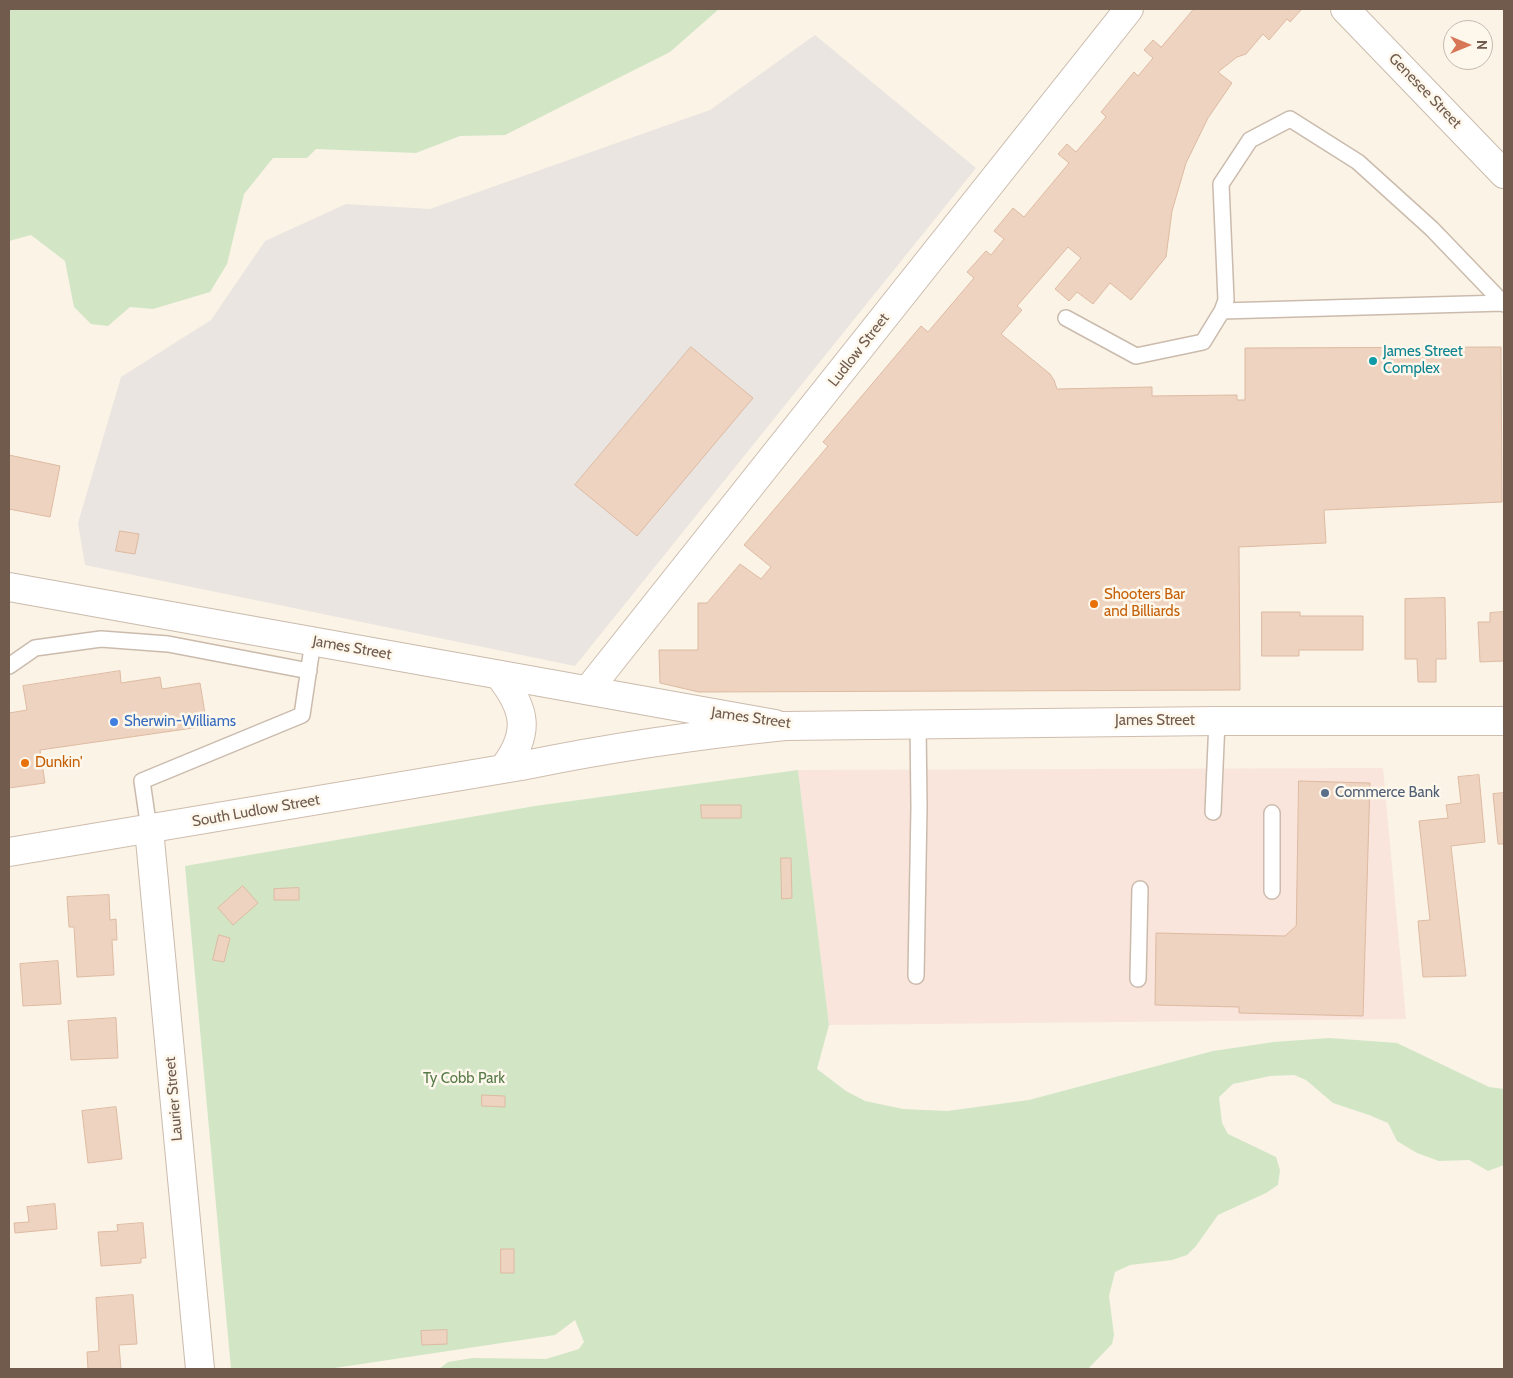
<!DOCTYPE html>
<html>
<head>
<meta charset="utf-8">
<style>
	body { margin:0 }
	#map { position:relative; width:1513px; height:1378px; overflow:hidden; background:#faf3e6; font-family:Cabin,sans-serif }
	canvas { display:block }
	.frame { position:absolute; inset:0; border:10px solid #715b4d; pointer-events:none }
	.north { position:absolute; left:1443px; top:20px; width:50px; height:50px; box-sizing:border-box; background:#fdf7ec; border:1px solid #c5b9ac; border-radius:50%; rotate:90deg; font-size:14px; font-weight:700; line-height:20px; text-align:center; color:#715b4d }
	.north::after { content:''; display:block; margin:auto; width:18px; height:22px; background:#d87757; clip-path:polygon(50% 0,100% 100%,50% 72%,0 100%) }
</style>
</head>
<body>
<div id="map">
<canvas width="1513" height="1378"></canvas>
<div class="frame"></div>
<div class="north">N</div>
</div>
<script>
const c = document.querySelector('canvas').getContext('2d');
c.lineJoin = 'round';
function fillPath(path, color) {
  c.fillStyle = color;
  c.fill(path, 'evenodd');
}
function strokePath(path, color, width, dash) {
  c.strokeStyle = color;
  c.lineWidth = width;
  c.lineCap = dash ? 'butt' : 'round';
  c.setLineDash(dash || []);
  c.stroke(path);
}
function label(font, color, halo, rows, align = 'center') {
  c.font = font + ' Cabin,sans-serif';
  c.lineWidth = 5;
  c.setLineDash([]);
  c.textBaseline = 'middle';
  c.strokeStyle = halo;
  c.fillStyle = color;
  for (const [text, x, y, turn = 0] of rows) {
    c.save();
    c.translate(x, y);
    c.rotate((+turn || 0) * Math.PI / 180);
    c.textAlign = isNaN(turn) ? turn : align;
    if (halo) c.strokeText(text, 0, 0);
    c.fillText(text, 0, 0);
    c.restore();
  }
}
const commercial = new Path2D(`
	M1383,768L1406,1019L829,1025L798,770Z`);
const industrial = new Path2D(`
	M815,35L976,168L575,666L85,565L78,523L121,377L211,320L265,241L346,204L430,209L710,110Z`);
const green = new Path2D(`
	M9,9H719L670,52L505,135L460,136L416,153L316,149L307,158H273L244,194L227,264L210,292L153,309L130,307L108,326L91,324L74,307L65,261L31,235L9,241Z
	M798,770L829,1025L817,1069L846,1091L865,1101L903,1109L947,1111L1029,1100L1213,1051L1274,1042L1329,1038L1397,1043L1489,1087L1504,1089V1165L1488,1171L1469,1160L1439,1161L1417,1153L1397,1141L1388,1123L1369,1115L1333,1103L1306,1080L1294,1075L1270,1076L1233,1084L1219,1097L1222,1123L1228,1134L1276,1157L1280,1170L1278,1185L1266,1193L1218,1215L1196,1246L1187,1255L1172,1260L1130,1265L1115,1272L1109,1296L1114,1335L1112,1344L1088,1369H439L448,1362L473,1358L546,1359L579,1349L584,1342L575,1320L555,1335L328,1369H231L185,866L535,806Z`);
const building = new Path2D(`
	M1194,9H1302L1290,22L1287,19L1269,40L1263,34L1246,54L1237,57L1218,72L1232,83L1208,118L1186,163L1172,211L1166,257L1131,300L1110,283L1093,304L1077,292L1069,301L1055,289L1081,258L1068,247L1017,306L1022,310L1001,334L1050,374L1054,380L1057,389L1152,387V396L1237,395V400H1245V348L1501,347L1502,502L1324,510L1326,543L1239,547L1240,690L699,692L660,683L659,650H698V603H707L740,564L761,579L771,567L744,545L828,446L823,442L921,326L928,332L974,278L967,272L986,251L991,255L1004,239L994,231L1013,208L1024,217L1069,163L1058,154L1067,144L1076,152L1106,117L1101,112L1134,72L1138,76L1153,58L1144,50L1153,40L1161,47Z
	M691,347L753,398L637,536L575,485Z
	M9,455L60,466L50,517L9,509Z
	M120,531L139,534L135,554L116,551Z
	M1445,598L1446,659H1436V682H1418L1417,659H1405V599Z
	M1262,612H1300V616H1363V650H1299V656H1262Z
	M1504,612V661L1480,662L1478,622H1490V613Z
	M120,671L121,683L160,677L162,689L200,683L207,726L40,750L45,783L9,788V713L27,710L23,686Z
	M1479,775L1485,842L1451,846L1466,976L1423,977L1418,921L1430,920L1419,821L1448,818L1446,805L1461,803L1458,777Z
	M1299,781L1370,783L1363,1016L1239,1013V1007L1155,1005L1156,933L1285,936L1296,926Z
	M1504,793V844H1498L1493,794Z
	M701,805H741V818H702Z
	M781,858H791L792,898L782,899Z
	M243,886L258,903L233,925L218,908Z
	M299,888V900H274V889Z
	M109,895L110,920L116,919L117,940H112L114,975L77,977L74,927H69L67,897Z
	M219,935L230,938L224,962L213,960Z
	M58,961L61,1004L23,1006L20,964Z
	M116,1018L118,1058L71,1060L68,1021Z
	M482,1095L505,1096V1107L482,1106Z
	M116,1107L122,1159L88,1163L82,1111Z
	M55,1204L57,1229L15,1233L14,1223L29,1222L27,1207Z
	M143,1223L146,1258H141V1263L101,1266L98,1232L118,1231L117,1225Z
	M501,1249H514V1273H501Z
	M133,1295L137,1344L119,1345L121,1369H88L87,1352L99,1351L96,1298Z
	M447,1330V1344L422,1345L421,1331Z`);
const service = new Path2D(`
	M1222,311L1503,303
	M1066,318L1136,356L1203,342L1222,311L1226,300L1221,184L1250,140L1290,119L1358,162L1432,229L1504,304
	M9,666L35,648L101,639L168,644L309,671
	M1213,812L1217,721
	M1272,813V891
	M149,829L142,781L302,715L313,641
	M916,976L919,807L918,723
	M1138,979L1140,889`);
const minor = new Path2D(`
	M1345,9L1504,174
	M9,587L775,724
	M588,690L1129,9
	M149,829L200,1369`);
const secondary = new Path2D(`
	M499,675C526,709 531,733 503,769
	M9,852L521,766C608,748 696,735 785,726L1217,721H1504`);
const markers = [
	[1373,361,5,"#0f9aa8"],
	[1094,604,5,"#e8710a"],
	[114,722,5,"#3f7fe0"],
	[25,763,5,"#e8710a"],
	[1325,793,5,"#5c6f8a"]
];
const streetNames = [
	["Genesee Street",1425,91,46],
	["Ludlow Street",859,350,-52],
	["James Street",352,648,10],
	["James Street",751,718,8],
	["James Street",1155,721],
	["South Ludlow Street",256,811,-10],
	["Laurier Street",174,1099,-95]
];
const cultureNames = [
	["James Street",1383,352],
	["Complex",1383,369]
];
const foodNames = [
	["Shooters Bar",1104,595],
	["and Billiards",1104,612],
	["Dunkin'",35,763]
];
const shopNames = [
	["Sherwin-Williams",124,722]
];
const serviceNames = [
	["Commerce Bank",1335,793]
];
const parkNames = [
	["Ty Cobb Park",464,1079]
];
fillPath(commercial, '#f9e5db');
fillPath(industrial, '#eae5e0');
fillPath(green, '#d2e6c6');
fillPath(building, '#edd3c0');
strokePath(building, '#debaa2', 1);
strokePath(service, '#cbbbad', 18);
strokePath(minor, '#cbbbad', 30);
strokePath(secondary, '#cfbdae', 30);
strokePath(service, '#fff', 15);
strokePath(minor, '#fff', 28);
strokePath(secondary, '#fff', 28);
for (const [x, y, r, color] of markers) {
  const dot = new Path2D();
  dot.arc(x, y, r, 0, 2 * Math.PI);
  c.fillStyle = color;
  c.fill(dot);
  strokePath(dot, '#fdf7ec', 2);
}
label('15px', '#715b4d', '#fdf7ec', streetNames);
label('15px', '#0d838f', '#fdf7ec', cultureNames, 'left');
label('15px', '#c56008', '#fdf7ec', foodNames, 'left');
label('15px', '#366cbe', '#fdf7ec', shopNames, 'left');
label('15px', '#4e5e75', '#fdf7ec', serviceNames, 'left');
label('15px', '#577b49', '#fdf7ec', parkNames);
</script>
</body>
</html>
